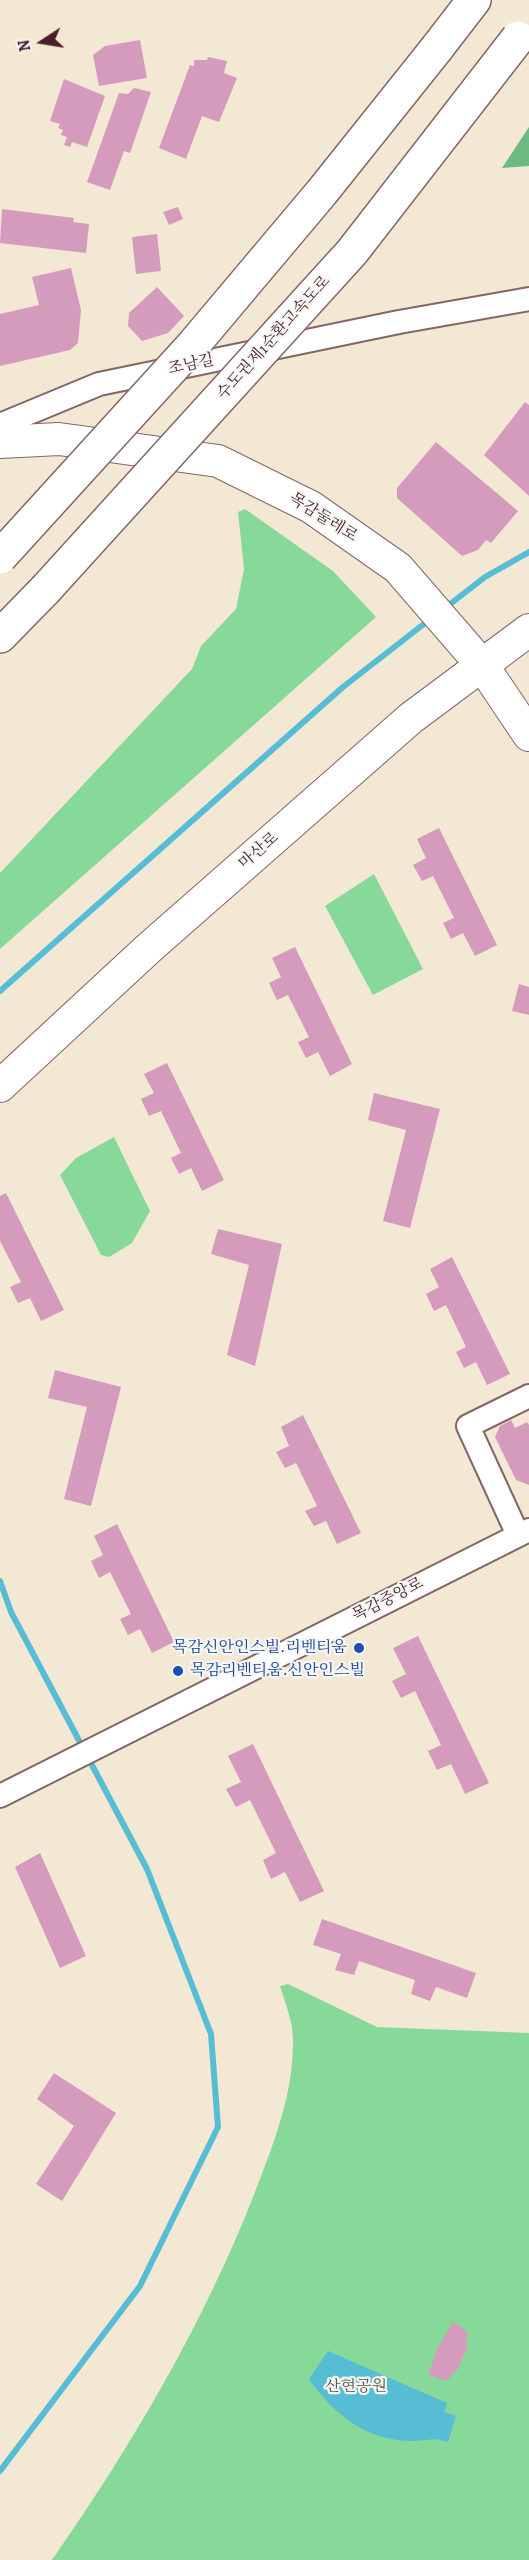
<!DOCTYPE html>
<html>
<head>
<meta charset="utf-8">
<style>
	body { margin:0 }
	#map { position:relative; width:529px; height:2560px; overflow:hidden; background:#f3e8d3; font-family:Alegreya,serif }
	canvas { display:block }
	.north { position:absolute; left:12px; top:12px; width:60px; height:60px; -webkit-text-stroke:4px #f6f6f2; paint-order:stroke; rotate:258deg; font-size:16px; font-weight:700; line-height:24px; text-align:center; color:#4a1f2b }
	.north::after { content:''; display:block; margin:auto; width:21px; height:27px; background:#4a1f2b; clip-path:polygon(50% 0,100% 100%,50% 72%,0 100%) }
</style>
</head>
<body>
<div id="map">
<canvas width="529" height="2560"></canvas>
<div class="north">N</div>
</div>
<script>
const c = document.querySelector('canvas').getContext('2d');
c.lineJoin = 'round';
function fillPath(path, color) {
  c.fillStyle = color;
  c.fill(path, 'evenodd');
}
function strokePath(path, color, width, dash) {
  c.strokeStyle = color;
  c.lineWidth = width;
  c.lineCap = dash ? 'butt' : 'round';
  c.setLineDash(dash || []);
  c.stroke(path);
}
function label(font, color, halo, rows, align = 'center') {
  c.font = font + ' Alegreya,"Noto Serif KR",serif';
  c.lineWidth = 4.5;
  c.setLineDash([]);
  c.textBaseline = 'middle';
  c.strokeStyle = halo;
  c.fillStyle = color;
  for (const [text, x, y, turn = 0] of rows) {
    c.save();
    c.translate(x, y);
    c.rotate((+turn || 0) * Math.PI / 180);
    c.textAlign = isNaN(turn) ? turn : align;
    if (halo) c.strokeText(text, 0, 0);
    c.fillText(text, 0, 0);
    c.restore();
  }
}
const green = new Path2D(`
	M245,509L333,571L376,617L0,949V873L192,669L201,646L236,609L244,569L238,512Z
	M374,874L423,969L373,995L325,906Z
	M114,1137L150,1211L132,1243L109,1257L101,1255L60,1175L76,1158Z
	M288,1984L377,2027L529,2033V2560H52C132,2445 204,2323 255,2192C274,2143 294,2092 293,2039C293,2022 285,2002 280,1986Z`);
const forest = new Path2D(`
	M529,127V166L502,168Z`);
const water = new Path2D(`
	M328,2351L447,2403L444,2412L456,2416L448,2442C432,2437 428,2441 412,2441C367,2441 334,2415 309,2379Z`);
const stream = new Path2D(`
	M445,608L485,577L529,552
	M0,991L343,687L429,620
	M0,1581L11,1612L147,1869L211,2034L218,2127L140,2286L0,2471`);
const building = new Path2D(`
	M140,40L147,78L99,86L93,55L105,46Z
	M208,57L227,61L224,73L237,78L219,122L202,116L186,159L159,148L190,65L194,66V60H207Z
	M64,79L105,96L87,147L72,142L70,147L64,145L67,137L61,135L63,130L58,128L60,124L50,121Z
	M134,88L151,92L130,153L124,151L110,190L87,182L119,93L128,94Z
	M178,207L183,219L169,225L163,212Z
	M2,209L74,218L73,222L89,224L86,253L0,243Z
	M157,234L161,271L136,274L132,237Z
	M71,268L81,310L78,343L70,350L0,366V314L39,305L32,277Z
	M157,287L184,316L168,333L142,341L128,326L129,313Z
	M525,402L529,405V496L484,455Z
	M436,442L518,511L491,543L486,540L478,550L462,556L397,498V488Z
	M439,828L497,945L475,956L463,933L451,939L443,923L454,918L433,876L422,881L413,865L426,858L417,839Z
	M295,947L352,1064L330,1076L318,1052L306,1058L298,1042L309,1037L288,995L277,1000L269,983L281,977L272,958Z
	M519,984L529,987V1015L512,1011Z
	M167,1063L224,1180L202,1191L191,1168L179,1174L171,1158L181,1153L161,1111L149,1116L141,1099L154,1093L144,1074Z
	M374,1093L440,1109L410,1228L383,1221L406,1130L368,1120Z
	M6,1193L64,1310L41,1321L30,1298L18,1303L10,1287L21,1282L0,1241V1196Z
	M218,1229L282,1244L255,1366L227,1355L249,1265L211,1254Z
	M452,1257L510,1374L487,1385L476,1362L464,1368L456,1352L466,1347L446,1305L434,1311L426,1294L439,1287L430,1269Z
	M55,1370L121,1387L91,1506L64,1499L87,1407L48,1398Z
	M303,1415L361,1533L337,1544L326,1521L314,1526L305,1511L317,1506L296,1463L285,1468L276,1452L289,1446L281,1427Z
	M511,1420L515,1428L527,1422L529,1425V1485L516,1480L495,1437L500,1426Z
	M117,1524L174,1642L152,1653L140,1629L128,1635L120,1619L131,1614L110,1572L99,1578L91,1561L103,1555L94,1536Z
	M418,1636L489,1783L465,1794L451,1764L437,1770L428,1751L441,1745L415,1691L401,1698L392,1681L406,1674L393,1648Z
	M253,1744L324,1891L300,1902L285,1872L271,1879L263,1860L276,1853L250,1800L236,1807L226,1789L241,1782L228,1756Z
	M40,1853L86,1956L60,1968L15,1867Z
	M322,1919L476,1973L467,1998L436,1987L430,2001L411,1994L415,1980L359,1961L354,1975L335,1970L341,1954L313,1945Z
	M54,2073L116,2113L62,2201L36,2184L74,2126L37,2099Z
	M453,2322L467,2331V2349L457,2370L446,2381L428,2375L438,2347Z`);
const street = new Path2D(`
	M0,425L99,384L399,322L529,299
	M518,1535L468,1426L529,1396
	M0,1796L529,1530`);
const secondary = new Path2D(`
	M0,442L59,439L218,461L311,507L398,568L482,665L529,735
	M0,1086L149,948L411,718L529,630`);
const highway = new Path2D(`
	M437,48L474,0
	M0,636L45,590`);
const highwayBridge = new Path2D(`
	M0,557L194,344L322,192L437,48
	M45,590L352,252L518,38`);
const markers = [
	[359,1648,6,"#1a4fb4"],
	[178,1671,6,"#1a4fb4"]
];
const streetNames = [
	["수도권제1순환고속도로",274,338,-48],
	["조남길",191,365,-12],
	["목감둘레로",323,518,32],
	["마산로",259,851,-41],
	["목감중앙로",388,1600,-27]
];
const transitNames = [
	["목감신안인스빌.리벤티움",347,1648],
	["목감리벤티움.신안인스빌",190,1671,"left"]
];
const parkNames = [
	["산현공원",356,2387]
];
fillPath(green, '#87d99a');
fillPath(forest, '#6db982');
fillPath(water, '#57bdd5');
strokePath(stream, '#57bdd5', 6);
fillPath(building, '#d59bbd');
strokePath(street, '#856566', 26);
strokePath(secondary, '#856566', 34);
strokePath(highway, '#856566', 36);
strokePath(street, '#fff', 22);
strokePath(secondary, '#fff', 32);
strokePath(highway, '#fff', 33);
strokePath(highwayBridge, '#856566', 36, []);
strokePath(highwayBridge, '#fff', 33);
for (const [x, y, r, color] of markers) {
  const dot = new Path2D();
  dot.arc(x, y, r, 0, 2 * Math.PI);
  c.fillStyle = color;
  c.fill(dot);
  strokePath(dot, '#f6f6f2', 2);
}
label('16px', '#4a1f2b', '#f6f6f2', streetNames);
label('16px', '#164399', '#f6f6f2', transitNames, 'right');
label('16px', '#5c574c', '#f6f6f2', parkNames);
</script>
</body>
</html>
